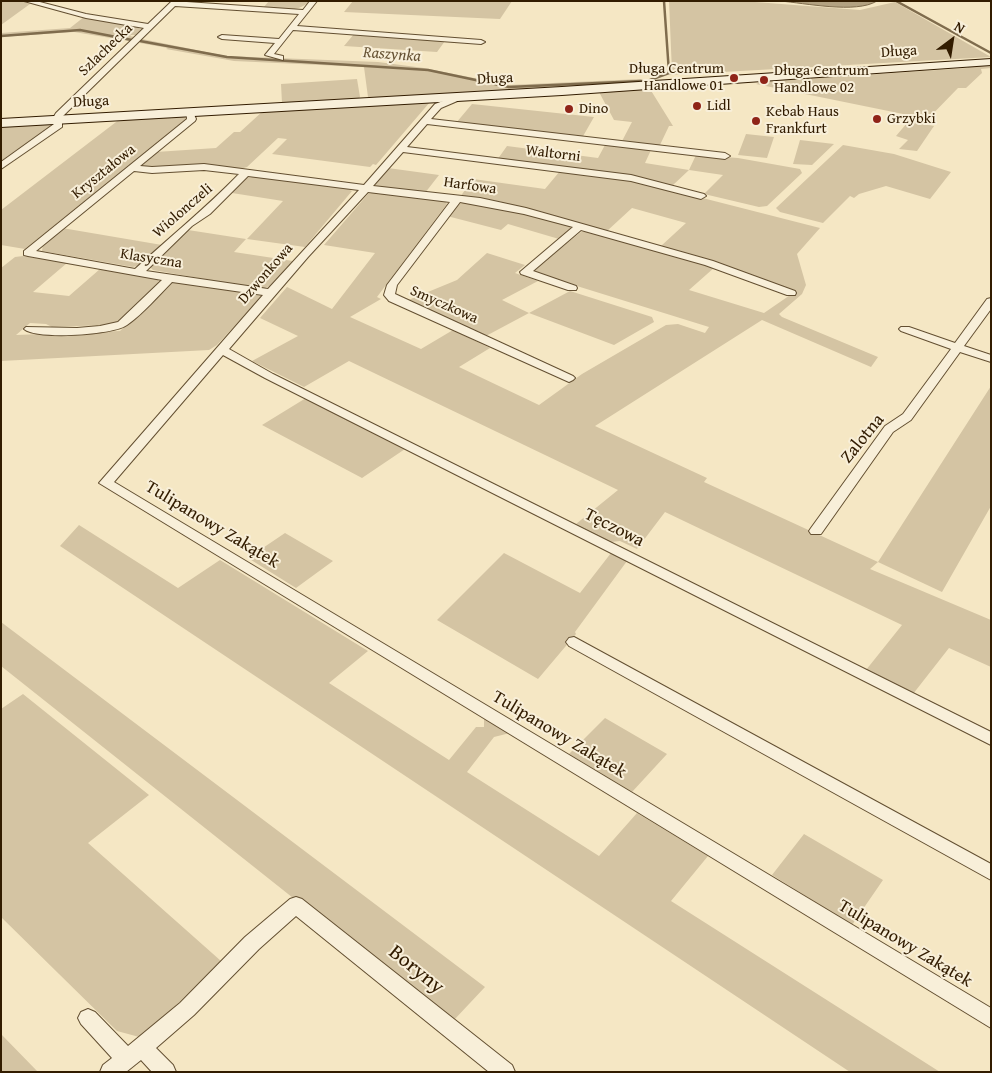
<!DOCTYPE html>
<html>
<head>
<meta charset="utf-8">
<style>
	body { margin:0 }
	#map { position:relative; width:992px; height:1073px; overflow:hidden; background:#f5e7c4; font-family:"Gentium Book Plus",serif }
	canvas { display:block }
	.frame { position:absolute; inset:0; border:2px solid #321c00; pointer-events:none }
	.north { position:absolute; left:927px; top:15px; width:50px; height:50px; -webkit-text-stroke:4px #f8efd9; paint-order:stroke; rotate:31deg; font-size:14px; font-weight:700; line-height:20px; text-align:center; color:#321c00 }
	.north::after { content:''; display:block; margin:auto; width:18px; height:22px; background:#321c00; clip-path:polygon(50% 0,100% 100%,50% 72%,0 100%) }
</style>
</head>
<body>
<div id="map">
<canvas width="992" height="1073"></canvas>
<div class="frame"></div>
<div class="north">N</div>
</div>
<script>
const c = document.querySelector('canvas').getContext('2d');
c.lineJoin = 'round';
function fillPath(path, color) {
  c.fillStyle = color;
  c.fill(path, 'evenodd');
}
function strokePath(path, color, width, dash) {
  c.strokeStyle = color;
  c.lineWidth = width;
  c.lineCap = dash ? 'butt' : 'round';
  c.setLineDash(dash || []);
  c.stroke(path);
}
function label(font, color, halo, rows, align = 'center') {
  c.font = font + ' "Gentium Book Plus",serif';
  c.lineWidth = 4;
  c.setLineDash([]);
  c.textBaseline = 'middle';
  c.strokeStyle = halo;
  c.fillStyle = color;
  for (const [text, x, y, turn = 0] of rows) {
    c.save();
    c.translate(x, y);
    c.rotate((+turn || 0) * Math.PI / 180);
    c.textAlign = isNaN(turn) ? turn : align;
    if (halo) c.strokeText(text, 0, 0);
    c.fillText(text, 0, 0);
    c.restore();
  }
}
const green = new Path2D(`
	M1,1H21L30,4L1,25Z
	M269,1H310C297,14 280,9 263,8Z
	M353,1H512L500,19L344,12Z
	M669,1H742L860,10L895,2L991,57L669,75L672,72Z
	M84,17L137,27L142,30L136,35H131L130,36L134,37L129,41L74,32L1,37V33L70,28Z
	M354,34L445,41L437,52L344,46Z
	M142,39L226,56L378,62L424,68L509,85L641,79L643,82L371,98L368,97L364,67L234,61L166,49L168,48L140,43Z
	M991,64V68L981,69L982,73L966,88H958L923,124L934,126L917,151L899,149L908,140L896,136L913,116L756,84L761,82L967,68L970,65Z
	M357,79L360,97L358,99L282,103L281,84Z
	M650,89L673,126H669L659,147L621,143L632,122L614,120L599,92Z
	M430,102L376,165L373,164L370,167L272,154L287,139L278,138L247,167L240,169L201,164L152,169L143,167L141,164L156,152L216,148L234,132H240L263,111Z
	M472,104L594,117L582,138L456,123Z
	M183,116L187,119L25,249L1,245V210L120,119Z
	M49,124L52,126L1,161V127Z
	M746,134L774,137L767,158L738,155Z
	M800,140L834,144L812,165L793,164Z
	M605,145L651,150L645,163L689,170L696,155L738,158L800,169L802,173L767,206L759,207L704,194L723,175L689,170L672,186L634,176L497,160L507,146L598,158Z
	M843,145L894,154L951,172L930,199L886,186L859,194L854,198L850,196L823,223L780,212L776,208Z
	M388,168L439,175L425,193L378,188L375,184Z
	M560,171L636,181L820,228L797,254L806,285L802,294L779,314L782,317L878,357L871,367L762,320L595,426L707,478L704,482L878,562L991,386V506L942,592L878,562L870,569L991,620V667L949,648L913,694L866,670L902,625L665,512L637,549L620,541L611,542L576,524L618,490L349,361L304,387L252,361L298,336L260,318L287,287L332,309L375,253L324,245L368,194L374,192L444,200L447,204L377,297L381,299L350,317L421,349L453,330L490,348L459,367L539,405L582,374L666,325L678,324L705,333L709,327L535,273L533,270L581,232H590L715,267L689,290L764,313L796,291L661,246L686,223L632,208L607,231C558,217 511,203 460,197L473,179L545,189Z
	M257,176L348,189L352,191L305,247L247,239L283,201L232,193L247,178Z
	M465,202L501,207L569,225L571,229L559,239L508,224L501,230L447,216L456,205Z
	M62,228L162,245L140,265L133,267L42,251L43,244Z
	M188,230L246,239L234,252L293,261L270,286L261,289L153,270L150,267Z
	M487,253L525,265L515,273L538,281L502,300L529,313L570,291L652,317L654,322L614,345L529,313L484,337L406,301L457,280Z
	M23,256L67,263L33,292L69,296L100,269L157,278L159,282L117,322L106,325L52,327L46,324L30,323L16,335L120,331L169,284L178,282L262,296L217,345L209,350L1,361V268L15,257Z
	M306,398L405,449L362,478L262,425Z
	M79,525L178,588L220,560L368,651L329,683L449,760L476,727H484V716L510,733L494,737L467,772L599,856L637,813L708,856L671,901L940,1072H850L60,546Z
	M285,533L333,561L296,588L248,558Z
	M504,553L580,593L611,553L627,561L575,632L576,634L538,679L437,620Z
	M1,622L485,987L454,1020L312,913L1,666Z
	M23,694L149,795L88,843L221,961L143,1038L117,1031L1,917V709Z
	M605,718L667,754L632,792L569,754Z
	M804,834L883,880L852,925L772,875Z
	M1,1034L38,1072H1Z`);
const water = new Path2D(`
	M780,1H877C856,14 805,3 780,1Z`);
const stream = new Path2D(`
	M896,1L991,53
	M1,36L80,30L132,40
	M140,41L227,57L428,70L509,87L642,81
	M650,80L669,73L664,1`);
const street = new Path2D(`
	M24,1H36L86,14L148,24L172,1L303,10L310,1H317L297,26L481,40L485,42L481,44L293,30L274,54L283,56V60L265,55L275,43L222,39L218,37L222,35L279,39L299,14L175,6L62,117V127L1,169V162L54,124L53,118L56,113L144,28L86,18Z
	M459,95H462V99L441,108L431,119L725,153L730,156L725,159L427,124L407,147L631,175L704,194L706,196L701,199L631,181L403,152L373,186L480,198L526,208L713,261L795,291L796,293L795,295H787L705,265L581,230L533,271L576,286L577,288L576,290H568L521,274L520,272L573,227L524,214L460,202L397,285L395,294L573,376L575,378L573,380L569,382L389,301L384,295L387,285L450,202L368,192L308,257L229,349L273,374L991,732V745L265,378L223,355L114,482L991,1008V1028L99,483L263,295L172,282C158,296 144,313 127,325C114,335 36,340 24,329L26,327L77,328L100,326L118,322L162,280L28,256L24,255V251L187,119L186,110H192L196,119L195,121L140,166L152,167L204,164L364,185L435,104ZM204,170L239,174C206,208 170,237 135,269L36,251L134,171L152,173ZM248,176L359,190L268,289L146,271L192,226L210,214Z
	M991,298V309L964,346L991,355V362L960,352L911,420L893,432L821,534H811L809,531L811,528L885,426L903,414L951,349L901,331L899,329L901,327H909L955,343L987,299Z
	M574,637L991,864V880L569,646L566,642L569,638Z
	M296,897L302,899L512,1065L515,1072H489L296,916L259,949L194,1015L156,1048L173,1065L176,1072H152L141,1060L126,1072H100L103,1065L112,1058L81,1024L78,1018L81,1012L88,1009L95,1012L128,1046L180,1003L245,937L290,899Z`);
const secondary = new Path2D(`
	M991,59V65L562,95L1,127V119L562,87Z`);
const markers = [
	[734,78,5,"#8f2418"],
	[764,80,5,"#8f2418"],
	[697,106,5,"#8f2418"],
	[569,109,5,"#8f2418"],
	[877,119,5,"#8f2418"],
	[756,121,5,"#8f2418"]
];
const farStreetnames = [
	["Szlachecka",106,50,-44],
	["Długa",899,52,-4],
	["Długa",495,79,-3],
	["Długa",91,102,-3],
	["Waltorni",553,154,7],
	["Kryształowa",104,172,-39],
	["Harfowa",470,186,8],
	["Wiolonczeli",183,211,-41],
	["Klasyczna",151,259,9],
	["Dzwonkowa",266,274,-49],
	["Smyczkowa",444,305,24]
];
const farPoinames = [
	["Długa Centrum",724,69,"right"],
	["Handlowe 01",724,86,"right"],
	["Długa Centrum",774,71],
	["Handlowe 02",774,88],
	["Lidl",707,106],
	["Dino",579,109],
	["Kebab Haus",766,112],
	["Frankfurt",766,129],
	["Grzybki",887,119]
];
const farWaternames = [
	["Raszynka",392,55,4]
];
const streetNames = [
	["Zalotna",863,439,-51],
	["Tulipanowy Zakątek",212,525,31],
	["Tęczowa",614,528,27],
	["Tulipanowy Zakątek",559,735,31],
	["Tulipanowy Zakątek",905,944,31]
];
const nearStreetnames = [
	["Boryny",416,970,39]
];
fillPath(green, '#d4c4a3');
fillPath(water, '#b3a281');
strokePath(water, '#7f6c4d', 1);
strokePath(stream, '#7f6c4d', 2.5);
strokePath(street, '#634f31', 2);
strokePath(secondary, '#321c00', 2);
fillPath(street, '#f8efd9');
fillPath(secondary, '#f8efd9');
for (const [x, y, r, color] of markers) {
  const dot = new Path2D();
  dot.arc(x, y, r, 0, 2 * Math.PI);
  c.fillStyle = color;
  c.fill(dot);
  strokePath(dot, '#f8efd9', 2);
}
label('15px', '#321c00', '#f8efd9', farStreetnames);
label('15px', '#321c00', '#f8efd9', farPoinames, 'left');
label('italic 16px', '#665234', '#f8efd9', farWaternames);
label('18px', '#321c00', '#f8efd9', streetNames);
label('21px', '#321c00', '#f8efd9', nearStreetnames);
</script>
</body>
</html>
